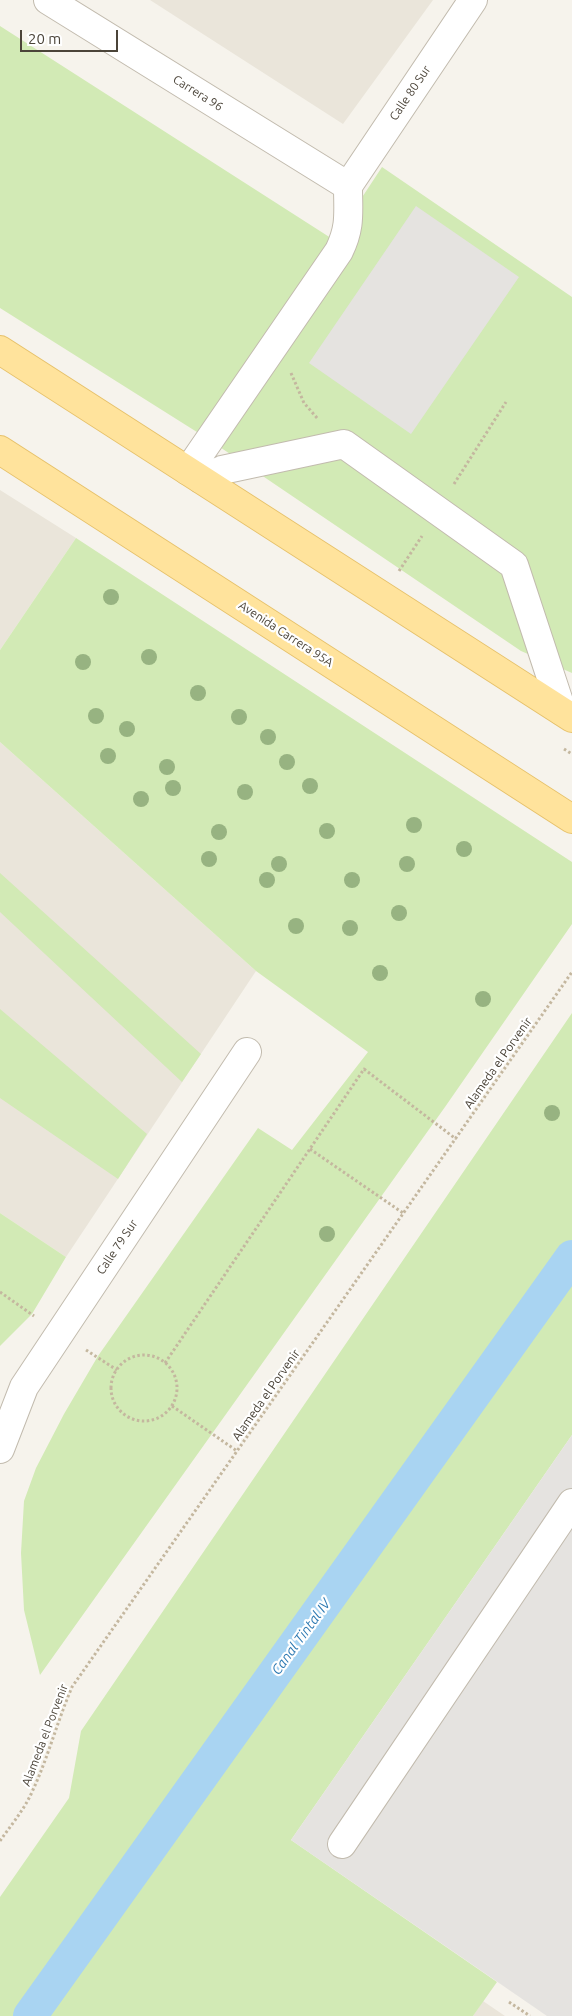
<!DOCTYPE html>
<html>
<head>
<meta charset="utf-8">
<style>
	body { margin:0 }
	#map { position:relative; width:572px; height:2016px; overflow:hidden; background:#f6f3ec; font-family:Ubuntu,sans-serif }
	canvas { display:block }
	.scale { position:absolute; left:20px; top:30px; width:98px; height:22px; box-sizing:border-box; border:2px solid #4b4439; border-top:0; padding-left:6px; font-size:15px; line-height:18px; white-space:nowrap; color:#4b4439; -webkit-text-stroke:4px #fff; paint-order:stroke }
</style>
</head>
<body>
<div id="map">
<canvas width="572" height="2016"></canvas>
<div class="scale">20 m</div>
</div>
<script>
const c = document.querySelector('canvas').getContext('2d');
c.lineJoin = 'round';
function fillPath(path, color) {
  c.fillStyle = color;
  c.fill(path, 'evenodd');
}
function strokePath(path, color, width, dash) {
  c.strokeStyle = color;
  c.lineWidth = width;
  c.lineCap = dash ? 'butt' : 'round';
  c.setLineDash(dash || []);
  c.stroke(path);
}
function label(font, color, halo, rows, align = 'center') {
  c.font = font + ' Ubuntu,sans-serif';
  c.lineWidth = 4.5;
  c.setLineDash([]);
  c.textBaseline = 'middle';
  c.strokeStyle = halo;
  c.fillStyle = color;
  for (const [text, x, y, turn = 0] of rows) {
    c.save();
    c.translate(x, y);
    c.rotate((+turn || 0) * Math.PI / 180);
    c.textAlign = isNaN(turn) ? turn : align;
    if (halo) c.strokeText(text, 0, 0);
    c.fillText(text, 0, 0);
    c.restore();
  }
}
const residential = new Path2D(`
	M150,0H433L343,124Z
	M0,490L76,538L0,650Z
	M0,742L256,971L66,1257L0,1213Z
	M483,2001L505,2016H473Z`);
const green = new Path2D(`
	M0,26L334,240L382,167L572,297V673L521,651L208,439L0,308Z
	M76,538L572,862V924L445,1107L40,1675L24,1610L21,1553L24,1501L36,1468L64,1414L98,1356L258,1128L292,1150L368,1052L256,971L0,742V650Z
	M0,873L201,1054L182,1082L0,912Z
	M0,1009L147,1134L118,1179L0,1098Z
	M572,1013V1435L291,1840L497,1982L473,2016H0V1897L69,1798L81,1731Z
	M0,1213L66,1257L32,1314L0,1346Z`);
const parking = new Path2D(`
	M416,206L519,277L411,434L309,363Z
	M572,1435V2016H547L291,1840Z`);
const canal = new Path2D(`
	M30,2016L572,1257`);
const path = new Path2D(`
	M291,373L304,403L318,419
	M454,484L506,402
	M399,571L422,536
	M564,749L572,754
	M310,1149L403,1213
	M0,1292L34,1316
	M86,1350L117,1370
	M111 1388a33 33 0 1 1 66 0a33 33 0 1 1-66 0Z
	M165,1363L364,1069L456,1139
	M172,1406L237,1451
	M0,1841C11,1825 24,1810 32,1792C48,1758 57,1722 72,1687L572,972
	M509,2002L530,2016`);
const minor = new Path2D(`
	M48,0L348,186
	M348,186L473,0
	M188,471L339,251C351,226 348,213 348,186
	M201,479L222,470L344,444L514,565L562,711
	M0,1449L24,1387L247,1052
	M342,1844L572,1503`);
const major = new Path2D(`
	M0,350L572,718
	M0,450L572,819`);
const trees = [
	[111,597],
	[149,657],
	[83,662],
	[198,693],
	[96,716],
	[239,717],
	[127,729],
	[268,737],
	[108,756],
	[287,762],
	[167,767],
	[310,786],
	[173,788],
	[245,792],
	[141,799],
	[414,825],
	[327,831],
	[219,832],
	[464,849],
	[209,859],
	[279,864],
	[407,864],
	[267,880],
	[352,880],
	[399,913],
	[296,926],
	[350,928],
	[380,973],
	[483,999],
	[552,1113],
	[327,1234]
];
const streetNames = [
	["Carrera 96",198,93,32],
	["Calle 80 Sur",410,93,-56],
	["Avenida Carrera 95A",286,634,33],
	["Alameda el Porvenir",498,1063,-55],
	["Calle 79 Sur",117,1247,-56],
	["Alameda el Porvenir",266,1395,-55],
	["Alameda el Porvenir",45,1735,-69]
];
const waterNames = [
	["Canal Tintal IV",301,1637,-54]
];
fillPath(residential, '#eae5da');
fillPath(green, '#d2eab5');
fillPath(parking, '#e5e3e0');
strokePath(canal, '#a9d4f2', 34);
strokePath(minor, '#c2bbae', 30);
strokePath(major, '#e6c16a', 30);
strokePath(path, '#c4b79f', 3, [2.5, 2.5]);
strokePath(minor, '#fff', 28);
strokePath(major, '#ffe39c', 28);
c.fillStyle = '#97b381';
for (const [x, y] of trees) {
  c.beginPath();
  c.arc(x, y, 8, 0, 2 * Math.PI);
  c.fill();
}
label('12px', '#4b4439', '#fff', streetNames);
label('italic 14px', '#2e7ab2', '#fff', waterNames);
</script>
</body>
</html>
